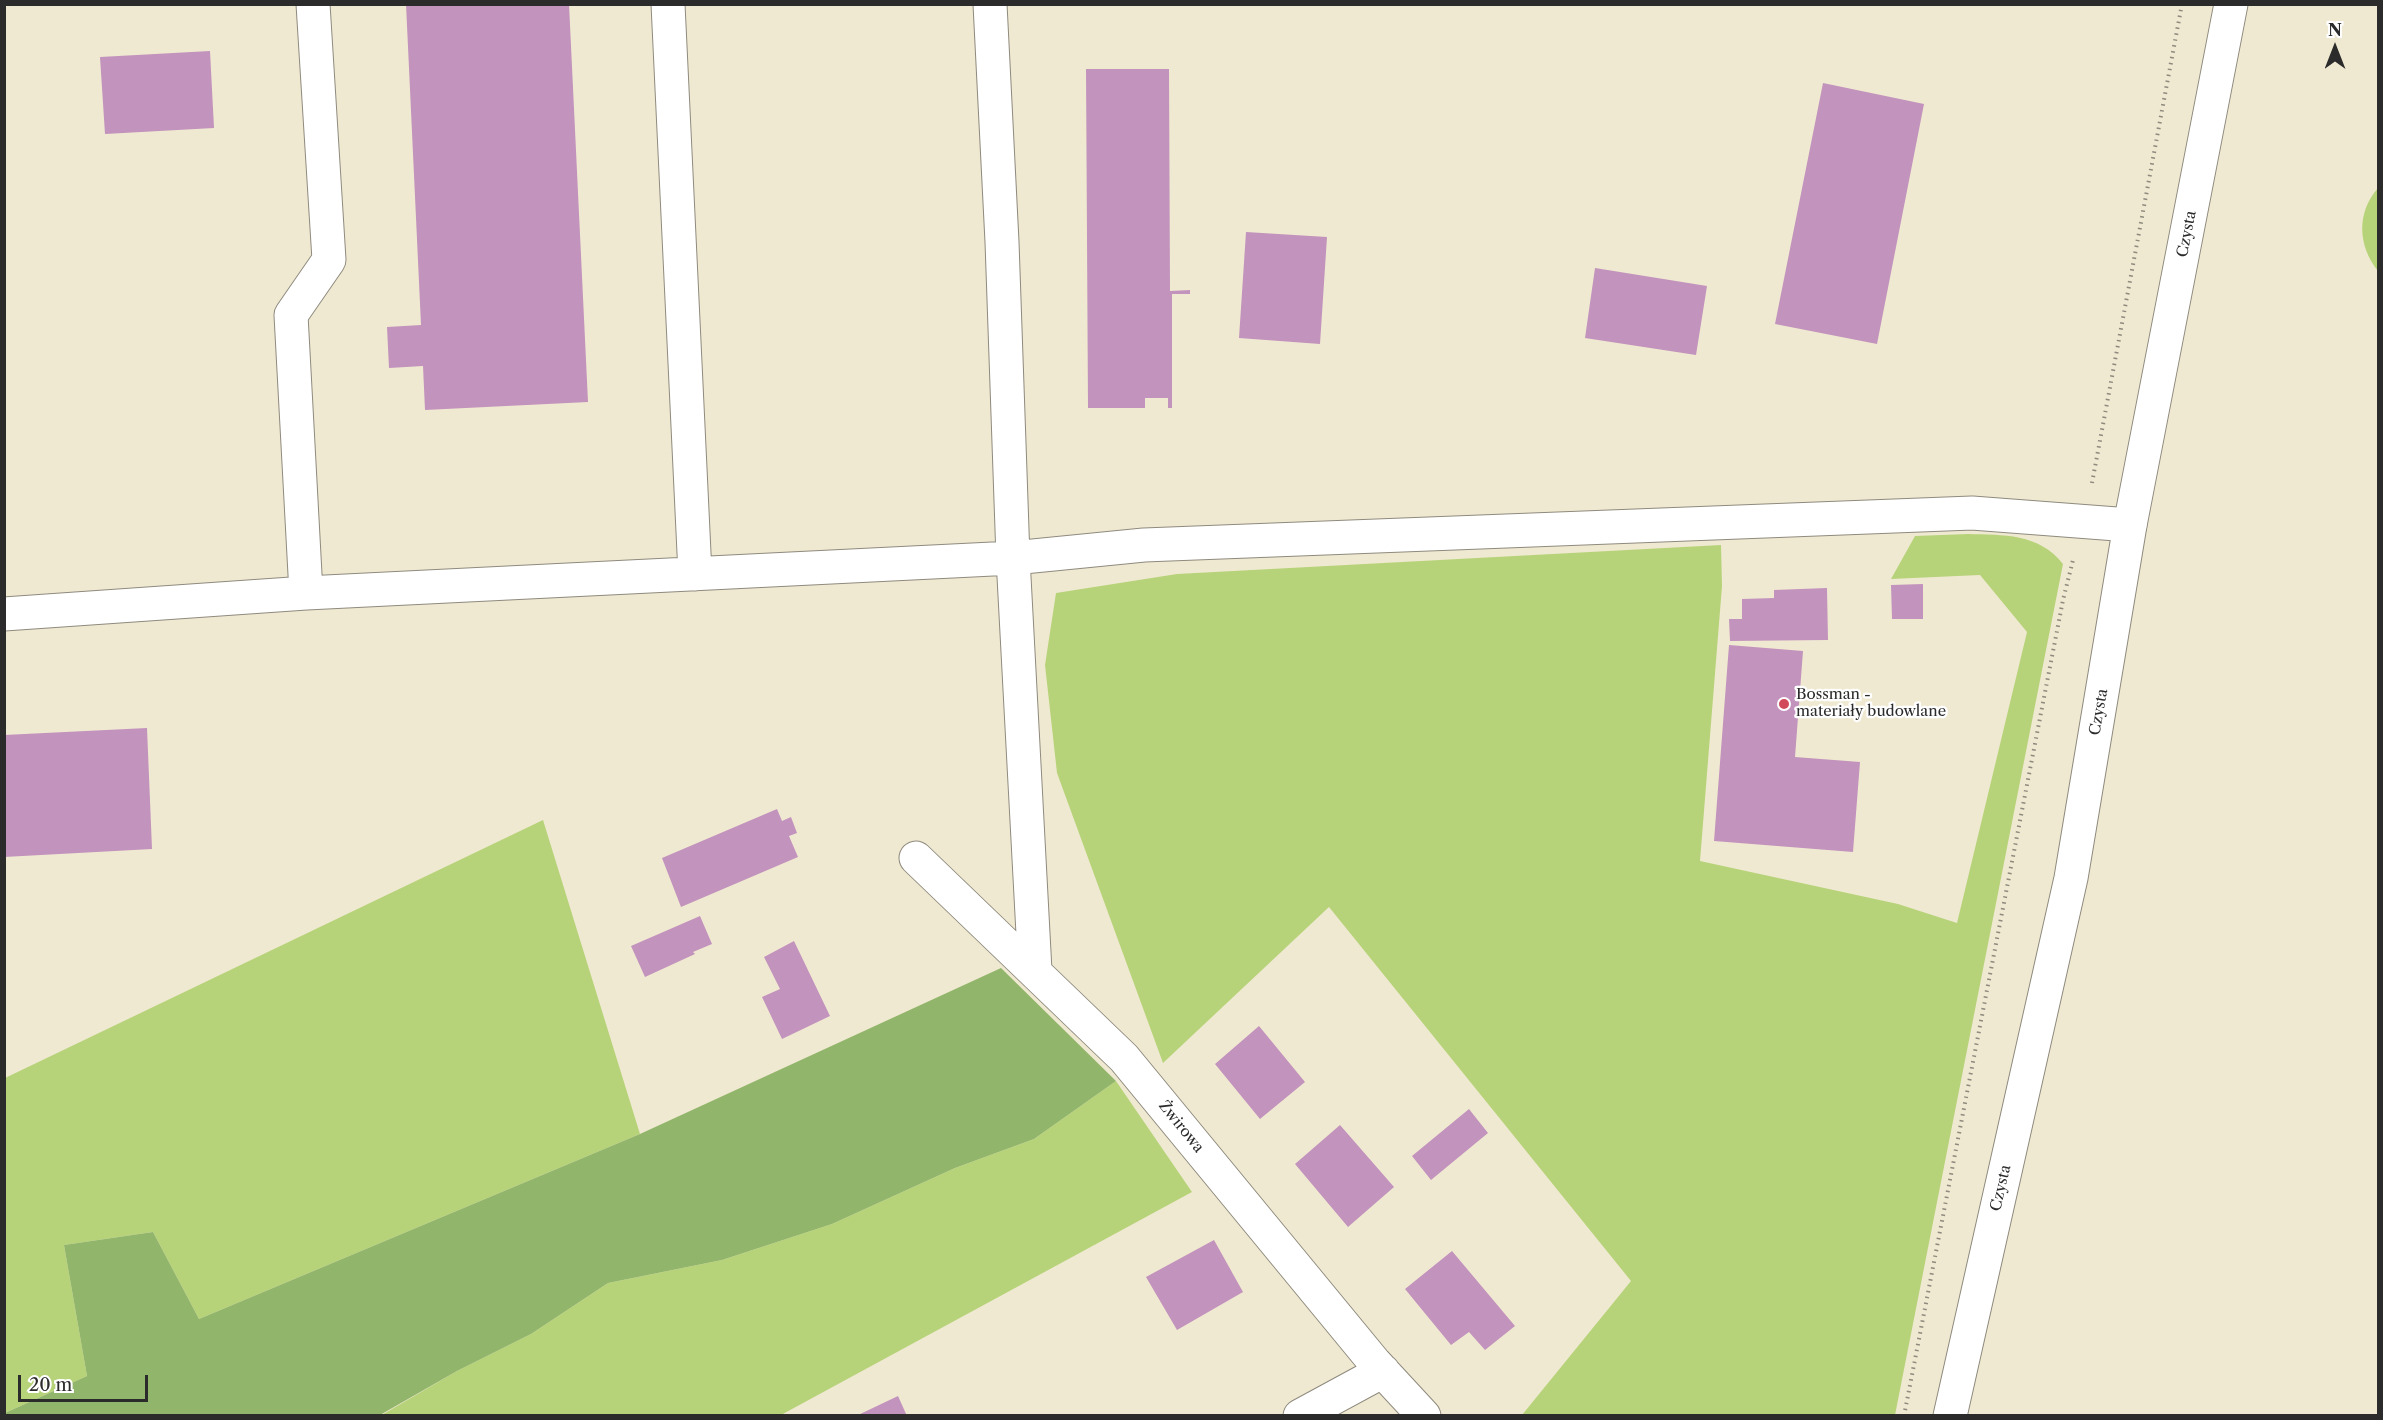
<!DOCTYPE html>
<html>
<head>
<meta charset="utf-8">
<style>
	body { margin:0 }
	#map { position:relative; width:2383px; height:1420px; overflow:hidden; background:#f0e9d1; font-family:"Libre Caslon Text",serif }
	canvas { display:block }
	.frame { position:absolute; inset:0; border:6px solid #2b2b2b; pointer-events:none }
	.north { position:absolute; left:2305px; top:18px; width:60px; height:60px; -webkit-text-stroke:4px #fff; paint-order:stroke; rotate:0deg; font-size:16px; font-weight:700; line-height:24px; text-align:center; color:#2b2b2b }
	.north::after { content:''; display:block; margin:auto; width:21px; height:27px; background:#2b2b2b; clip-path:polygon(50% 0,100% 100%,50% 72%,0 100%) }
	.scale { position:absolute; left:18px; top:1375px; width:130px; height:27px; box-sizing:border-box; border:3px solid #2b2b2b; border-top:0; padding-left:8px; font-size:18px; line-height:21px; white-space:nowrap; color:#2b2b2b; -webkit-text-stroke:4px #fff; paint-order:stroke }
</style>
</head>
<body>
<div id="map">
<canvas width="2383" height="1420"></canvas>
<div class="frame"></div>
<div class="north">N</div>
<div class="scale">20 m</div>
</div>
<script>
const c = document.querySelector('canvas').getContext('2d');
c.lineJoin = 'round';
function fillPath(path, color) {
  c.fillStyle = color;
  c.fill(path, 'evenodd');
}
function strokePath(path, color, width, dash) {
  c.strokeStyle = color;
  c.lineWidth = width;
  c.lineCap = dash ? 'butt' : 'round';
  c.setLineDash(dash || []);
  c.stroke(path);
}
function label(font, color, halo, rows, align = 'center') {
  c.font = font + ' "Libre Caslon Text",serif';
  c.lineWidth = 4.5;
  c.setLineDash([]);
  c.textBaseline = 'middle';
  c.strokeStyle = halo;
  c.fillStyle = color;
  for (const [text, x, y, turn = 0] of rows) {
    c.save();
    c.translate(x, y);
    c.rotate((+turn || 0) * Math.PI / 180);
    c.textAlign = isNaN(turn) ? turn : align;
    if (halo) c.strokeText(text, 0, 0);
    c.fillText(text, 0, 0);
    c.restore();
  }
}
const green = new Path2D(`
	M2378,188V271C2358,246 2356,213 2378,188Z
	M1968,534C2003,535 2039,533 2063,564L1895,1415H1522L1631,1281L1329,907L1163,1063L1057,773L1045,665L1056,593L1177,574L1721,545L1722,586L1700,861L1898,904L1957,923L2027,632L1980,575L1891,579L1915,536Z
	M543,820L640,1134L199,1319L153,1232L64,1245L87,1376L5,1413V1078Z
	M1116,1081L1192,1192L781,1415L380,1416L457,1371L531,1334L608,1283L722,1260L832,1224L955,1168L1034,1139Z`);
const forest = new Path2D(`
	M1001,968L1116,1081L1034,1139L955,1168L832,1224L722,1260L608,1283L531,1334L457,1371L380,1415H5V1413L87,1376L64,1245L153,1232L199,1319L640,1134Z`);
const building = new Path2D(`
	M406,4H569L588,402L425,410L423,366L389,368L387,327L421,325Z
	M210,51L214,128L105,134L100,57Z
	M1086,69H1169L1170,291L1190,290V294H1172V408H1168V398H1145V408H1088Z
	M1823,83L1924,104L1877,344L1775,324Z
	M1246,232L1327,237L1320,344L1239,338Z
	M1595,268L1707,286L1696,355L1585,338Z
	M1923,584V619H1892L1891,585Z
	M1827,588L1828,640L1730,641L1729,619H1742V599L1774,598V590Z
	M1729,645L1803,651L1795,757L1860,762L1853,852L1714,841Z
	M147,728L152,849L4,857V735Z
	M777,809L782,821L791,817L797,833L789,836L798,857L681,907L662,858Z
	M700,916L712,944L693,952L695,954L645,977L631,946Z
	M794,941L830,1016L782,1039L762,997L780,989L764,957Z
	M1259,1026L1305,1082L1260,1119L1215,1064Z
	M1469,1109L1488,1133L1431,1180L1412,1156Z
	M1340,1125L1394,1187L1348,1227L1295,1164Z
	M1214,1240L1243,1292L1177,1330L1146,1277Z
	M1452,1251L1515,1326L1485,1350L1469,1332L1451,1345L1405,1289Z
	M898,1396L907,1416H856Z`);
const path = new Path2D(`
	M2092,483L2182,4
	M1904,1416L2063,600L2073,560`);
const minor = new Path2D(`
	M668,4L695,574
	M990,4L1002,242L1013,558L1035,971
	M306,593L291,315L329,260L313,4
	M4,614L306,593L1013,558L1144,545L1972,513L2130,525
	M916,858L1124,1058L1375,1363L1424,1416
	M1300,1416L1383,1371`);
const major = new Path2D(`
	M1950,1416L2071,878L2130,525L2231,4`);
const markers = [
	[1784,704,6,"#d1495b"]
];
const streetNames = [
	["Czysta",2187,234,-79],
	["Czysta",2099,712,-80],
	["Żwirowa",1181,1127,51],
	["Czysta",2001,1188,-77]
];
const poiNames = [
	["Bossman -",1796,695],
	["materiały budowlane",1796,712]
];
fillPath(green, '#b7d37a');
fillPath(forest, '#91b56a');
fillPath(building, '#c293bd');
strokePath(minor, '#8e8a7e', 35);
strokePath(major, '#8e8a7e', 35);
strokePath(path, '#8e8a7e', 4, [1.5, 4.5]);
strokePath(minor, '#fff', 33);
strokePath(major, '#fff', 33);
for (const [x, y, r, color] of markers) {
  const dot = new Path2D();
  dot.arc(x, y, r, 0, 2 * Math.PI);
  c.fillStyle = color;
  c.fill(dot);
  strokePath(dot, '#fff', 2);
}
label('15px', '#2b2b2b', '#fff', streetNames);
label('15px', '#2b2b2b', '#fff', poiNames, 'left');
</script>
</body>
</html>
